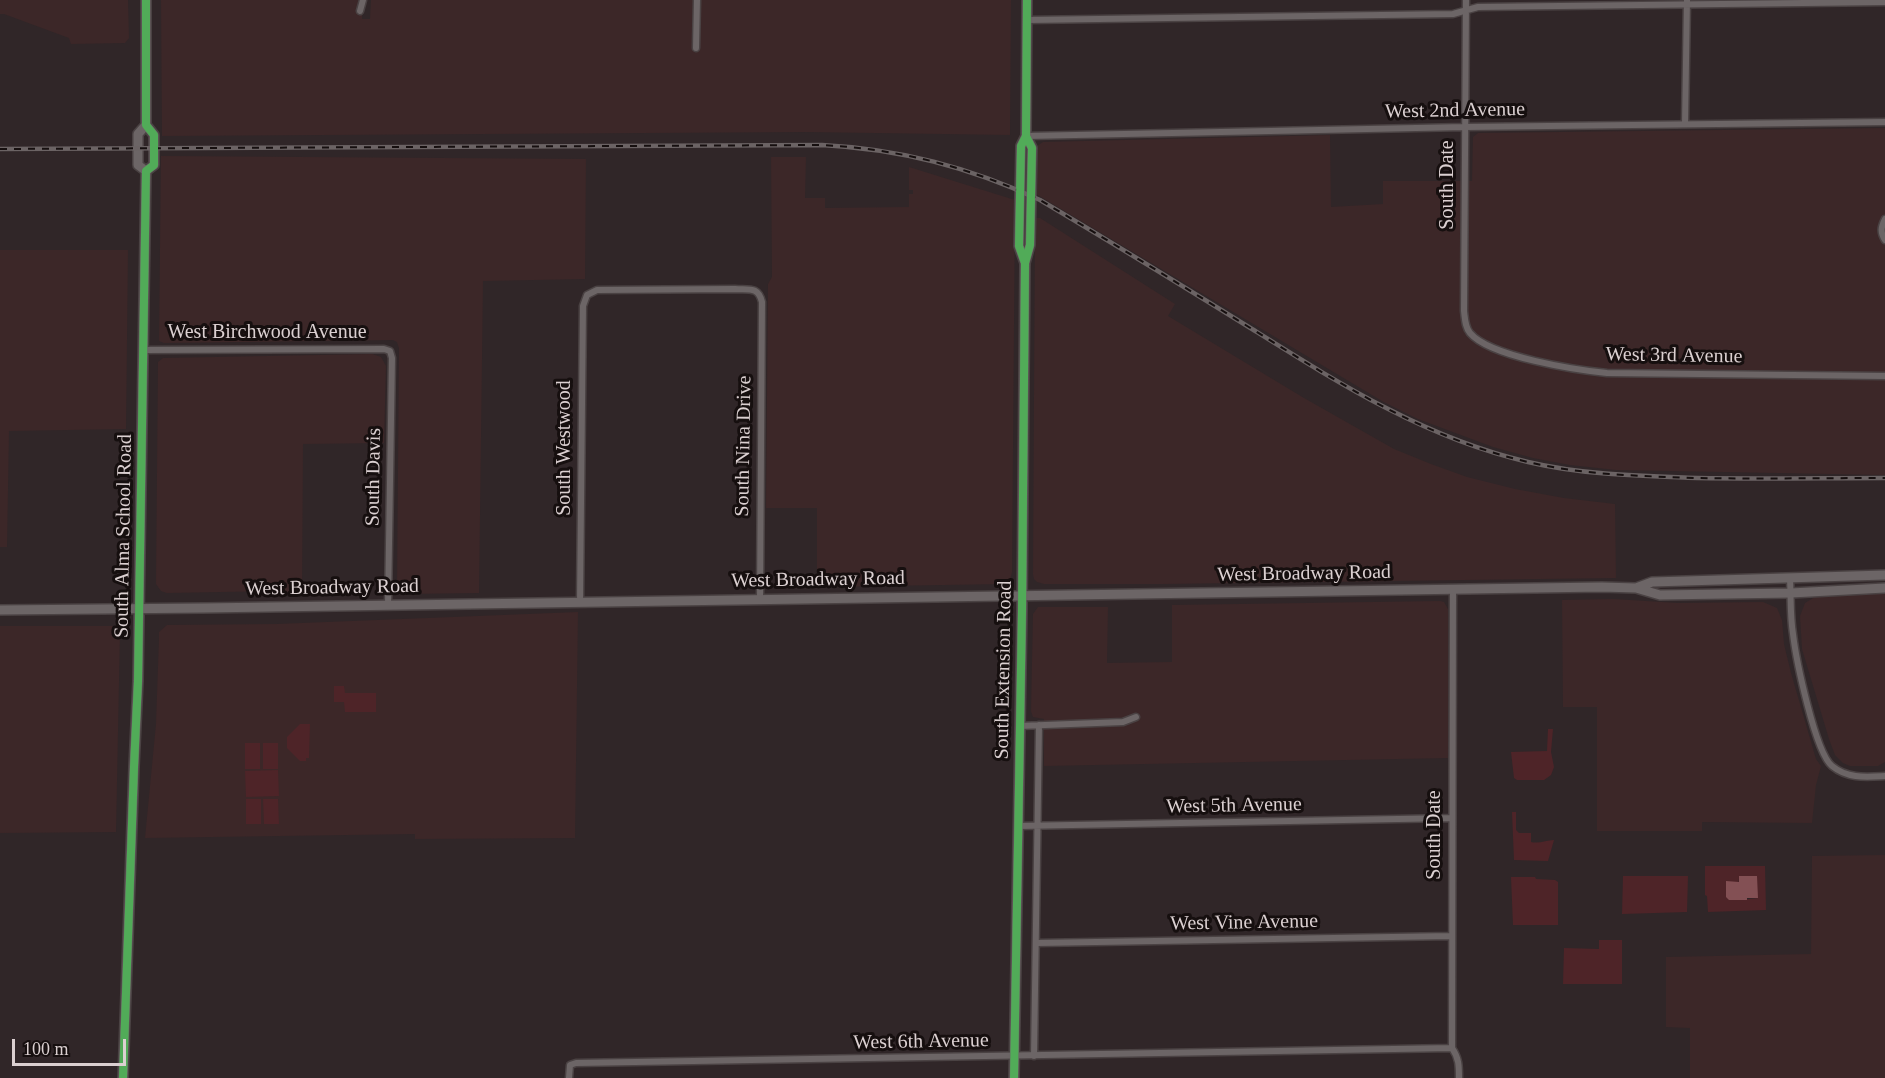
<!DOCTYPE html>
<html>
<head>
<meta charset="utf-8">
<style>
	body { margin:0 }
	#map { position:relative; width:1885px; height:1078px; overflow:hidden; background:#302628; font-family:Georgia,serif }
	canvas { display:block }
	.scale { position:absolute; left:12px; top:1039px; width:114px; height:27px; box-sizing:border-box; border:3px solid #dbd0d1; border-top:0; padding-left:8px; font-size:18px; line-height:21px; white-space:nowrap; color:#dbd0d1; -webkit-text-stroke:4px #160f0f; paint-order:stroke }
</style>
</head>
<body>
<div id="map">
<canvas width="1885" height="1078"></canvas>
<div class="scale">100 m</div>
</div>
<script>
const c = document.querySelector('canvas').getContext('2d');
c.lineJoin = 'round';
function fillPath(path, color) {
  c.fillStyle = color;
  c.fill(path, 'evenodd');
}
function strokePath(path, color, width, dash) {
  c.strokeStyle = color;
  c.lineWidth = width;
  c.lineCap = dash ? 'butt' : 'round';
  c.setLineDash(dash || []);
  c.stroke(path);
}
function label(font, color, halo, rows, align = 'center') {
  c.font = font + ' Georgia,serif';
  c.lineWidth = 6;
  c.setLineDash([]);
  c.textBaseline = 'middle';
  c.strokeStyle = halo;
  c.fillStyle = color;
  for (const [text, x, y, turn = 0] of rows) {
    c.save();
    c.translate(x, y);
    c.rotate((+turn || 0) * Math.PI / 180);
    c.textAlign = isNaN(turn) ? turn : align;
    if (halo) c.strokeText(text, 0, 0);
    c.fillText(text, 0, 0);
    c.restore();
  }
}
const built = new Path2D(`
	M0,0H128L129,38L125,43L71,44L69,38L4,14H0Z
	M161,0H362V19H370L371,0H1011L1010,135L806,132L162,136Z
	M1885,128V475L1616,470L1570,465L1533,458L1493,447L1418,419L1382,401L1036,194L1037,146L1043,142L1330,135L1331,207L1383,204V181H1472L1473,137L1478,133Z
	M161,156L586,159L585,279L483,281L479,593L403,594L397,591L399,348L397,342L393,340L164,343L159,341Z
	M771,157H806L805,198H825V208L909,207V194H913V190H909V167L1015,200L1012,572L1010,580L1005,584L817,587V508H766L768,284L772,277Z
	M1035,218H1040L1175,304L1168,316L1304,398L1394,449L1431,464L1467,477L1515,489L1564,498L1615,504L1616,578L1163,584H1044L1037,582L1034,579L1033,574Z
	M0,250H128L126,429L9,431L7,547H0Z
	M372,354L381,357L386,366L384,443L303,444L302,593L275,591L167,593L161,591L156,584L158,362L163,358Z
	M1885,593V762L1878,766H1850L1843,763L1835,755L1829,739L1802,649L1800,616L1805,603L1815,597Z
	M1614,599L1678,603L1763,602L1777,608L1782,620L1784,644L1791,673L1816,759L1821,766L1816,785L1812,823L1702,822V831H1597V707H1563L1562,600Z
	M1440,601L1444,602L1448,609V758L1044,766V719L1033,717L1031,711L1033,614L1038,607H1108L1107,663L1172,662V605Z
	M578,612L575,838L415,839V834L145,838L156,724L159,638V632L167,625L277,624Z
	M0,626H112L117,627L120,631L116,832L0,833Z
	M1885,855V1078H1690V1028L1666,1027V957L1811,954L1812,856Z`);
const green = new Path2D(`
	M334,686H344L345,693H376V712H345L344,702H334Z
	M300,724H310L309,758H306V761H300L287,748V737Z
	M1548,729H1553L1551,752L1554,767L1551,775L1544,780H1517L1514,778L1511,752L1547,751Z
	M245,743H260V769H245Z
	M263,743H278V769H263Z
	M278,770L279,796L246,797L245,771Z
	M246,799H261V824H246Z
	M263,799H278L279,824H264Z
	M1512,812H1516V830L1519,833H1531V842C1540,844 1546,840 1554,840L1548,861L1514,860Z
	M1705,866H1765L1766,910L1708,912L1707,896L1705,895ZM1739,876L1758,898L1738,900Z
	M1623,876H1688L1687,912L1622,914Z
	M1511,877H1535L1536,879L1555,880L1558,882V925H1513Z
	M1599,940H1622V984H1563L1564,948L1599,949Z`);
const water = new Path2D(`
	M1739,876H1757L1758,898H1747V900H1729L1726,897V881L1739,882Z`);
const street = new Path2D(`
	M1466,0L1464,311C1465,319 1465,327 1470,333C1490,357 1577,370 1607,373L1885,376
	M360,11L363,0
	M1027,20L1453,14L1478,7L1885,2
	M696,48L697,0
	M1685,124L1687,0
	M1026,136L1465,127L1885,122
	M1885,219C1881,227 1880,232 1885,240
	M143,350L384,349L390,351L392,358L388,605
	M1790,579C1791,597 1790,616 1793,634C1796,659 1815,752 1832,766C1848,779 1866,777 1885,776
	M1453,590L1452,1048C1459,1058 1459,1066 1459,1078
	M580,602L583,306L587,295L597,290L735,289C749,290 758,286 762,302L760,599
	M1019,726L1123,722L1136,717
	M1018,826L1452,818
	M1037,943L1451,936
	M1034,1056L1039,725
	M569,1078L570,1065L576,1063L1452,1048`);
const secondary = new Path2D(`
	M146,171L138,165V134L146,125
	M1025,263L1019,246L1021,146L1026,136L1027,0
	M1636,588L1652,582L1885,575
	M0,610L204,608L1602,587L1636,588L1660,595L1791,593L1885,588
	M123,1078L134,767L138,681L146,171L154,165V135L146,125V0
	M1014,1078L1022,610L1025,263L1030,245L1031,196L1032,148L1026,136`);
const rail = new Path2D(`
	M0,149L822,145C900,149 969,167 1040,200C1111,242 1181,285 1252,329C1340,384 1425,438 1528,462C1583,475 1640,476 1697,478C1759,479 1822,478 1885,478`);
const cycleway = new Path2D(`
	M1025,263L1019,246L1021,146L1026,136L1027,0
	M123,1078L134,767L138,681L146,171L154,165V135L146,125V0
	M1014,1078L1022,610L1025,263L1030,245L1031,196L1032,148L1026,136`);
const streetNames = [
	["West 2nd Avenue",1455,111,-1],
	["South Date",1448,185,-90],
	["West Birchwood Avenue",267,333],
	["West 3rd Avenue",1674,356,1],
	["South Nina Drive",744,446,-89],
	["South Westwood",565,448,-90],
	["South Davis",374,477,-89],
	["South Alma School Road",124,536,-89],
	["West Broadway Road",1304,574,-1],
	["West Broadway Road",818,580,-1],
	["West Broadway Road",332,588,-1],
	["South Extension Road",1004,670,-89],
	["West 5th Avenue",1234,806,-1],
	["South Date",1435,835,-90],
	["West Vine Avenue",1244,923,-1],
	["West 6th Avenue",921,1042,-1]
];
fillPath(built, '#3c2728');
fillPath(green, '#4e2428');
fillPath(water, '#835054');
strokePath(street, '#4a4243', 9);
strokePath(secondary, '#4a4243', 12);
strokePath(street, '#6c6566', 6);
strokePath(secondary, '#6c6566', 9);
strokePath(rail, '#6b6364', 4.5);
strokePath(rail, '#160f0f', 2, [7]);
strokePath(cycleway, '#51ab58', 8);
label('20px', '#dbd0d1', '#160f0f', streetNames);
</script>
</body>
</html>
